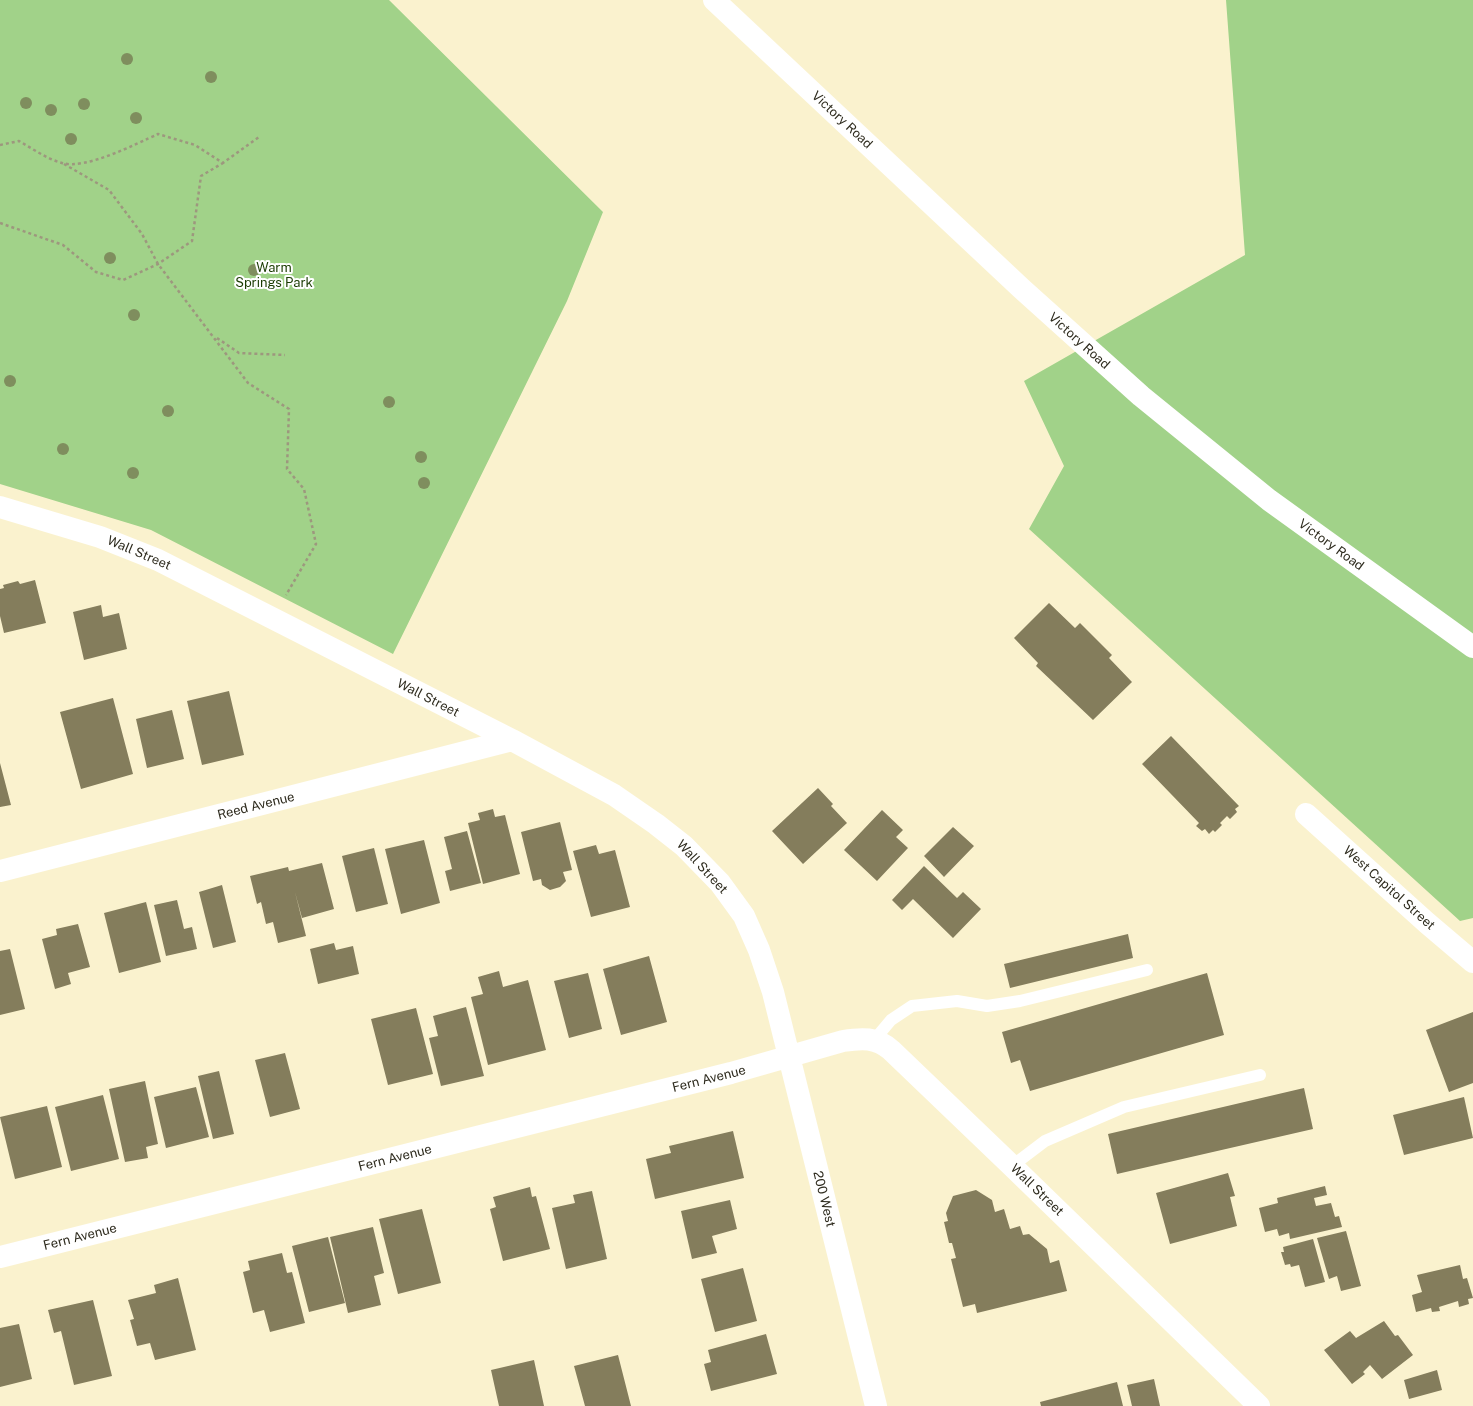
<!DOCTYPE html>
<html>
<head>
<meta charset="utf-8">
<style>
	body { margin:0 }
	canvas { display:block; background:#faf2ce }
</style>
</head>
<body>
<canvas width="1473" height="1406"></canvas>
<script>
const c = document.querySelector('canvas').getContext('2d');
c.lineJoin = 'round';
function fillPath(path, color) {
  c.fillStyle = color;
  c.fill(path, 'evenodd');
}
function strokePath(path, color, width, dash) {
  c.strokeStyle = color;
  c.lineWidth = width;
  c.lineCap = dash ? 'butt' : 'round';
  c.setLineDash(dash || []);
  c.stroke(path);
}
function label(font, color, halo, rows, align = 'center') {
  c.font = font + ' "Public Sans",sans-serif';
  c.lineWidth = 4;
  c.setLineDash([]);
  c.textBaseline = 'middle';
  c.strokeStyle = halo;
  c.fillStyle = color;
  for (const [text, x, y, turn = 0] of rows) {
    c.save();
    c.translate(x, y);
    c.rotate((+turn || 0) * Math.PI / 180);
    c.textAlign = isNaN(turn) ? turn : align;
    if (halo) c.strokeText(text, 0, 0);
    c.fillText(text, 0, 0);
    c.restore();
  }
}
const green = new Path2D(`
	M0,0H389L603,212L567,301L393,654L151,530L0,484Z
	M1226,0H1473V918L1460,921L1029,529L1064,466L1024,381L1245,255Z`);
const building = new Path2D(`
	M35,580L46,623L4,633L0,616V589L4,588L3,585L18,581L20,584Z
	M1049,603L1075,628L1080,623L1112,655L1109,658L1132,682L1093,720L1036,666L1038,663L1014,638Z
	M101,605L103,617L119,613L127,649L84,660L73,612Z
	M229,691L244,755L202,765L187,701Z
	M113,698L133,774L81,789L60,712Z
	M172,710L184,759L147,768L136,719Z
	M1171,736L1239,806L1235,809L1237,812L1230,819L1227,816L1220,823L1222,825L1215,832L1213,830L1209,834L1205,829L1202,831L1196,826L1199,823L1142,764Z
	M0,763L11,805L0,807Z
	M818,788L833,804L831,806L847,823L803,864L772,831Z
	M493,809L495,817L505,815L520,874L483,884L468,823L480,820L478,813Z
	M882,810L903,830L896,837L908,848L877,881L844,850Z
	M560,822L572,870L563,872L566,881L560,887L550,890L542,885L541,879L533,881L521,832Z
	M953,827L974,846L944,877L924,856Z
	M467,831L481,883L450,891L445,871L452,869L444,837Z
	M424,840L440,903L401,914L385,849Z
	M596,845L599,854L615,850L630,907L591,917L573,851Z
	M374,848L388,904L356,912L342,856Z
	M322,863L334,909L302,918L295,892L306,936L278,943L273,922L266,924L261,902L257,904L250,876L288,867L289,871Z
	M924,866L957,898L963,892L981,909L953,938L913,899L902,910L892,900Z
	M222,885L236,942L213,948L199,892Z
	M177,900L184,929L192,927L197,949L166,956L154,905Z
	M146,902L161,962L119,973L104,913Z
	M78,924L90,967L68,973L71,984L55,989L42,939L57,935L56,929Z
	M1128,934L1133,958L1010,988L1004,964Z
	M334,943L336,950L353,946L359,974L318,984L310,949Z
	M10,949L25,1009L0,1015V951Z
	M649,956L667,1022L621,1035L603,969Z
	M499,971L503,987L528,980L546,1050L488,1065L471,997L483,994L478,977Z
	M588,973L602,1029L569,1038L554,981Z
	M1207,973L1224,1035L1030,1091L1020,1060L1011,1063L1002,1032Z
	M466,1007L484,1076L441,1086L429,1038L438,1036L433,1016Z
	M416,1008L433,1074L388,1085L371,1019Z
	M1473,1012V1083L1449,1092L1426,1030Z
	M285,1053L300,1109L270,1117L255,1060Z
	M219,1071L234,1134L213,1139L198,1076Z
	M145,1081L158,1144L146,1147L148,1158L125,1162L109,1089Z
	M196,1087L209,1137L166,1148L154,1097Z
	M1304,1088L1313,1129L1117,1174L1108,1134Z
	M103,1095L119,1159L71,1171L55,1107Z
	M1464,1097L1473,1138L1404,1155L1393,1115Z
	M47,1106L62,1167L15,1179L0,1117Z
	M733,1131L744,1178L655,1199L646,1159L671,1153L669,1146Z
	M1228,1173L1235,1196L1230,1197L1237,1226L1170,1244L1156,1193Z
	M1325,1186L1327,1195L1314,1198L1316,1206L1331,1203L1335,1217L1339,1216L1342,1227L1290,1239L1289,1233L1279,1236L1277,1229L1265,1232L1259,1208L1278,1203L1277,1198Z
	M530,1187L532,1197L536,1196L550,1249L503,1261L490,1209L496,1207L493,1197Z
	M976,1190L992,1200L995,1212L1004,1209L1010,1229L1020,1226L1023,1235L1029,1234L1047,1249L1050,1263L1059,1260L1067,1291L977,1313L975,1304L963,1307L951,1259L956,1258L952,1243H949L944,1222L948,1221L946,1213L953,1196Z
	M592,1191L607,1259L566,1269L552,1208L575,1203L573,1195Z
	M730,1200L737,1229L712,1236L717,1253L692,1259L681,1211Z
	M422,1209L441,1283L398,1294L379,1219Z
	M373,1227L384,1273L374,1276L381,1305L348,1313L330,1237Z
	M1346,1231L1361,1286L1341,1291L1337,1276L1329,1279L1317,1238Z
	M328,1237L345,1303L309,1312L292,1246Z
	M1313,1239L1325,1282L1305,1287L1299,1265L1291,1267L1290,1264L1285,1265L1281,1252H1284L1283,1247Z
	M282,1253L287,1273L292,1272L305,1323L270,1332L264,1310L253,1313L243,1272L250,1270L248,1261Z
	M1460,1265L1463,1279L1467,1278L1473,1298L1468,1299L1469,1304L1459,1307L1458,1301L1439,1307L1440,1311L1432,1312L1431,1308L1416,1312L1412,1295L1422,1292L1417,1275Z
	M743,1268L757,1321L715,1332L701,1279Z
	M178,1278L196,1350L155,1360L150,1343L137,1346L130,1320L134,1319L128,1300L156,1293L154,1285Z
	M93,1300L112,1376L74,1385L61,1331L54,1333L48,1310Z
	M1384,1321L1395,1336L1398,1335L1413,1355L1382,1379L1370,1365L1363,1372L1365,1374L1352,1384L1324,1350L1350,1331L1356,1338Z
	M19,1324L32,1379L0,1387V1328Z
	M766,1334L777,1374L711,1391L704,1364L711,1362L708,1350Z
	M618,1355L631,1406H585L574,1366Z
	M534,1360L544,1406H499L491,1370Z
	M1437,1370L1442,1390L1409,1399L1404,1380Z
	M1154,1379L1160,1406H1132L1127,1385Z
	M1117,1382L1123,1406H1041L1040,1402Z`);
const path = new Path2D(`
	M0,145L19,141C33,149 47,159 62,163C85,170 136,144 158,134L195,145L223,163L259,137
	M64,164L109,190L142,234L158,264L248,383L289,409L287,469L304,489L316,544L286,595
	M0,223L63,245L96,272L123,280L158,264L192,241L201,176L223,163
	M217,338L239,353L285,355`);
const service = new Path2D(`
	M875,1039L891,1020L912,1006L957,1001L987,1006L1020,1001L1147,970
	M1012,1166L1045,1141L1124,1107L1260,1075`);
const minor = new Path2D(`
	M0,507L100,537L158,560L512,740L614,795L656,824L684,846L720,883L744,916L759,950L773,992L876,1406
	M1306,814L1427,923L1473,962
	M0,871L512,740
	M0,1257L731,1073L843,1041C862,1038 876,1037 891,1050L1012,1166L1259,1406`);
const secondary = new Path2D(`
	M714,0L1022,289L1141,396L1269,500L1473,647`);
const trees = [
	[127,59],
	[211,77],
	[26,103],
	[84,104],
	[51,110],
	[136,118],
	[71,139],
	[110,258],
	[254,270],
	[134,315],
	[10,381],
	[389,402],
	[168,411],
	[63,449],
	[421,457],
	[133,473],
	[424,483]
];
const streetNames = [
	["Victory Road",842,120,43],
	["Victory Road",1079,341,42],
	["Victory Road",1331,545,36],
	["Wall Street",139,553,23],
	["Wall Street",428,698,27],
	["Reed Avenue",256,806,-14],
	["Wall Street",702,867,47],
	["West Capitol Street",1389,888,42],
	["Fern Avenue",709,1079,-14],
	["Fern Avenue",395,1158,-14],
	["Wall Street",1037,1190,44],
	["200 West",824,1199,76],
	["Fern Avenue",80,1237,-14]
];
const parkNames = [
	["Warm",274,268],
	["Springs Park",274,283]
];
fillPath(green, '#a1d289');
fillPath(building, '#847d5c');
strokePath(path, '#9d977e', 2.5, [3, 3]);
strokePath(service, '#fff', 12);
strokePath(minor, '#fff', 22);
strokePath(secondary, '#fff', 22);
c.fillStyle = '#7f8e5e';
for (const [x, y] of trees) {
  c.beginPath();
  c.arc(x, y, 6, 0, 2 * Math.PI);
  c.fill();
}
label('13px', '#2f2c1f', '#fff', streetNames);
label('13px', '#1b3c03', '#fff', parkNames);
</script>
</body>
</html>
